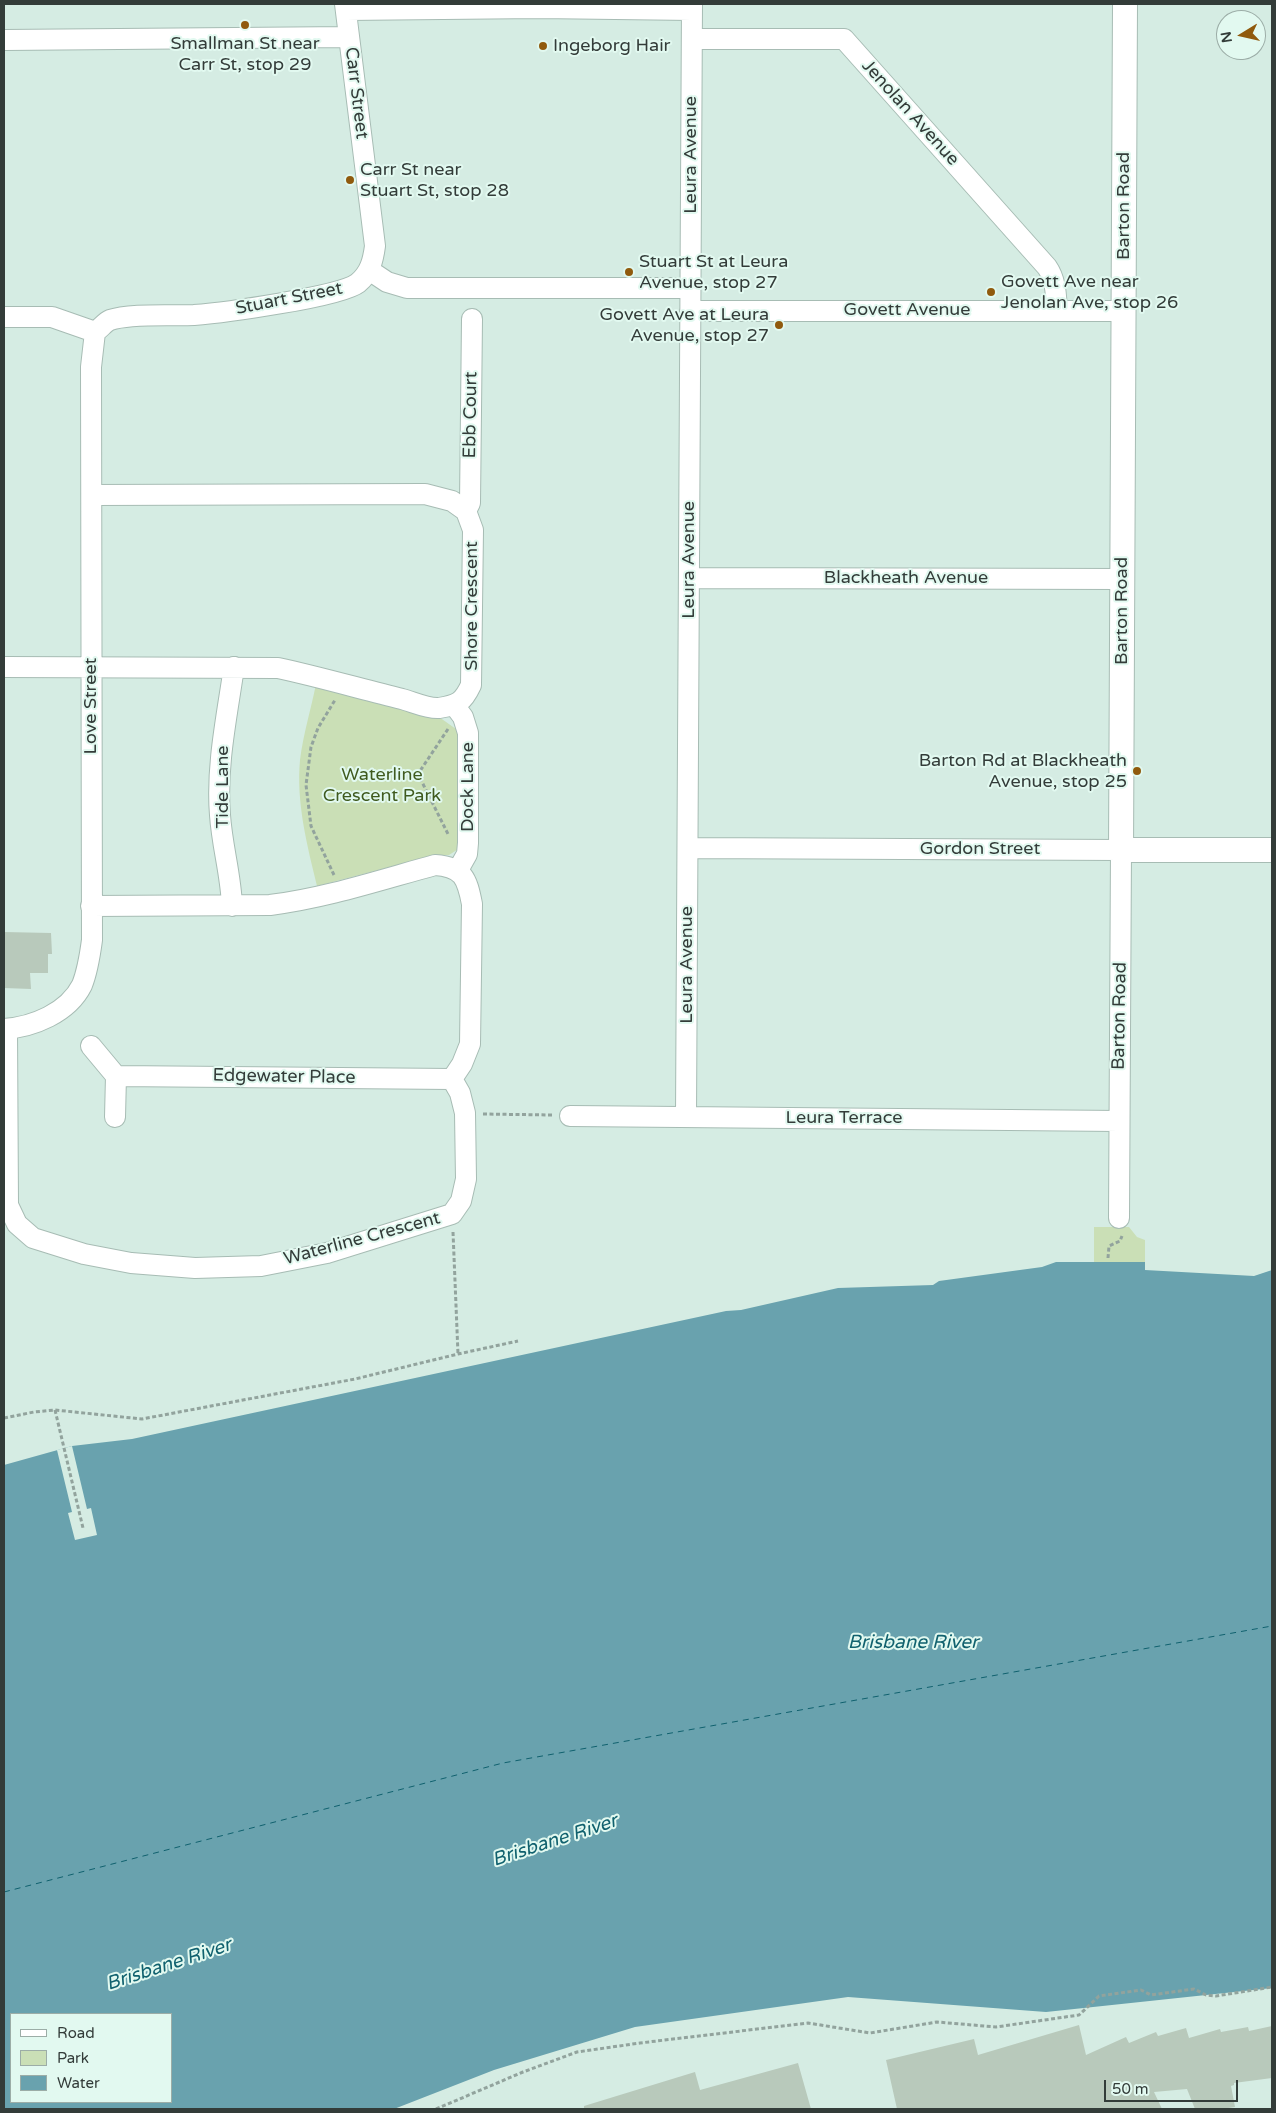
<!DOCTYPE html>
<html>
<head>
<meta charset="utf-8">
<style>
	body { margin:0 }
	#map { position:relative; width:1276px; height:2113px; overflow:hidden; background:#d5ece3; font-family:"Varela Round",sans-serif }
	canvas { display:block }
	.frame { position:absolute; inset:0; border:5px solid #333c39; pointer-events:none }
	.legend { position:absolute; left:10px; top:2013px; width:162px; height:90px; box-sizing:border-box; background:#e2f9f0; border:1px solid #9cada7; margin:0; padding:6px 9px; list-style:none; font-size:15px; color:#333c39 }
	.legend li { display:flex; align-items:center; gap:10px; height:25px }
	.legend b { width:25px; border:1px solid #9cada7 }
	.north { position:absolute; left:1216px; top:10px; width:50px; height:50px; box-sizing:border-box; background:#e2f9f0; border:1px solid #9cada7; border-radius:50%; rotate:261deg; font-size:14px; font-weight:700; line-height:20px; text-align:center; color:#333c39 }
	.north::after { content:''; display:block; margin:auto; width:18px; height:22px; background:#905a0d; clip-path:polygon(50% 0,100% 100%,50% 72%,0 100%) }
	.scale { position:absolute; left:1104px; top:2080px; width:134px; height:22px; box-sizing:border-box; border:2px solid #333c39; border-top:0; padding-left:6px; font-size:15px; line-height:18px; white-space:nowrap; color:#333c39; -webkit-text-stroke:4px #e2f9f0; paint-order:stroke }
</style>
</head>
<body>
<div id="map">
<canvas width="1276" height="2113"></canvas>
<div class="frame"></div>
<ul class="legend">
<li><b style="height:6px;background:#fff"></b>Road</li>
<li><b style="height:14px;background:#cadfb6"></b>Park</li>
<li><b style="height:14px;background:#69a2ae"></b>Water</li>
</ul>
<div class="north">N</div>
<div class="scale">50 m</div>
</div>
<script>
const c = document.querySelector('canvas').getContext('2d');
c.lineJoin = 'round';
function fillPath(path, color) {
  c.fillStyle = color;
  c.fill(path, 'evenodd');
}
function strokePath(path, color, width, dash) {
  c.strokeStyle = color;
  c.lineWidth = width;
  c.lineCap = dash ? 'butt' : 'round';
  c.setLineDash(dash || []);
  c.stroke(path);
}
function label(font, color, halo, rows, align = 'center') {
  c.font = font + ' "Varela Round",sans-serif';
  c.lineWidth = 4;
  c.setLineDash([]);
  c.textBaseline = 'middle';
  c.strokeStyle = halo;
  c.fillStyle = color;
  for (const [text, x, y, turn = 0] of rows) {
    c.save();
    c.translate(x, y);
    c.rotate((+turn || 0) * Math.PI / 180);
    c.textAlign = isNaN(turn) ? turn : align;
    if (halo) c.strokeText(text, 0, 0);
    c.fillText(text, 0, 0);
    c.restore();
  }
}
const green = new Path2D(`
	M316,684L439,717L463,734V846L449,855H436L317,886C307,845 296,802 300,760C303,735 311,709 316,684Z
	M1094,1227H1129L1137,1237L1145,1240V1262H1094Z`);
const water = new Path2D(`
	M1056,1262H1145V1270L1254,1276L1272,1270V1988L1046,2012L848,1997L635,2027L494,2070L394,2109H4V1465L72,1446L132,1439L726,1311L741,1310L838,1288L933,1285L939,1281L1042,1267ZM11,2014H171V2102H11Z`);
const pier = new Path2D(`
	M72,1446L87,1509L91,1508L97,1535L75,1540L68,1513L72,1512L57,1450Z`);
const ferry = new Path2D(`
	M4,1892L503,1763L1272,1626`);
const building = new Path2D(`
	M4,932L51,933L52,954H48V973H30L31,989L4,988Z
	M1079,2025L1086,2055L1126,2037L1129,2043L1156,2032L1158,2036L1186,2028L1189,2038L1220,2029L1221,2032L1248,2027L1249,2031L1272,2026V2078L1234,2083V2085L1231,2086L1235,2107L1222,2109H1195L1187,2089L1154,2092L1162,2109H897L886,2060L974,2039L978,2055Z
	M798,2063L811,2109H584V2106L695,2072L700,2090Z`);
const path = new Path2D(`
	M448,729L418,774L449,836
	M334,875L311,826L306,785L311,747L318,728L335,700
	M483,1114L552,1115
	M453,1232L458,1354
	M1108,1258L1109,1246L1120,1241L1122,1236
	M55,1410L83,1528
	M4,1418L34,1412L55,1410L142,1419L355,1379L458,1354L518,1341
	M436,2109L523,2072L577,2052L640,2043L808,2023L870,2033L937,2022L996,2027L1079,2015L1099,1996L1141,1990L1151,1995L1194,1989L1206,1995L1216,1996L1272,1987`);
const minor = new Path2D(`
	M346,10L539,8L692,10
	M692,39H844L1047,267C1056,280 1056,295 1057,310
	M4,40L349,37
	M369,270L387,282L407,288H690
	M690,311H1123
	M4,317H52L95,332C100,329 105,322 110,320C130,313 171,316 194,315C221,313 340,297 358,283C370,273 373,261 375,246L345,4
	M466,511L470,503L472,319
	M689,578L1123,579
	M4,667L278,668C320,677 361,689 402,699C413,702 428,709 439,708C458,705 463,702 471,685L473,530L466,511L452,501L425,494L92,495
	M454,705L463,717L468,733V843L467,854L458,870
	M688,848L1121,850L1119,1218
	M232,906C231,875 222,846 220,815C216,766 227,716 234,667
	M4,1029C33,1027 68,1013 82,985C88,970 90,955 92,940L91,367L95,332
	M7,1029L8,1205L17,1224L33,1238L84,1254L131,1263L195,1268L261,1266L327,1253L452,1214L461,1201L466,1179L465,1113L460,1093L452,1079L462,1064L470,1044L472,904C467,878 463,867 435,865C380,880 326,898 270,905L91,906
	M91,1046L116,1076L115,1117
	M116,1076L452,1079
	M570,1116L1119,1121
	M686,1117L692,4`);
const tertiary = new Path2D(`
	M1125,4L1121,850H1272`);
const markers = [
	[245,25,5,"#905a0d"],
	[543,46,5,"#905a0d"],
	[350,180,5,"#905a0d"],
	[629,272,5,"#905a0d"],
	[991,292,5,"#905a0d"],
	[779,325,5,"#905a0d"],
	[1137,771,5,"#905a0d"]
];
const poiNames = [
	["Smallman St near",245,44,"center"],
	["Carr St, stop 29",245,65,"center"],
	["Ingeborg Hair",553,46],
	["Carr St near",360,170],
	["Stuart St, stop 28",360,191],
	["Stuart St at Leura",639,262],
	["Avenue, stop 27",639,283],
	["Govett Ave near",1001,282],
	["Jenolan Ave, stop 26",1001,303],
	["Govett Ave at Leura",769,315,"right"],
	["Avenue, stop 27",769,336,"right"],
	["Barton Rd at Blackheath",1127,761,"right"],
	["Avenue, stop 25",1127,782,"right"]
];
const streetNames = [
	["Carr Street",356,93,83],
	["Jenolan Avenue",910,113,48],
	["Leura Avenue",691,155,-90],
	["Barton Road",1124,206,-90],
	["Stuart Street",289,299,-11],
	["Govett Avenue",907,310],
	["Ebb Court",471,415,-89],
	["Leura Avenue",689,560,-90],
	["Blackheath Avenue",906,578],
	["Shore Crescent",472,606,-90],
	["Barton Road",1122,611,-90],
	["Love Street",91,706,-90],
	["Tide Lane",223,787,-90],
	["Dock Lane",468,787,-90],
	["Gordon Street",980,849],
	["Leura Avenue",687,965,-90],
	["Barton Road",1120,1016,-89],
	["Edgewater Place",284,1077,1],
	["Leura Terrace",844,1118],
	["Waterline Crescent",362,1239,-15]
];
const parkNames = [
	["Waterline",382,775],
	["Crescent Park",382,796]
];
const waterNames = [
	["Brisbane River",913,1643],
	["Brisbane River",555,1841,-18],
	["Brisbane River",169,1965,-18]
];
fillPath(green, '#cadfb6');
fillPath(water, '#69a2ae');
fillPath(pier, '#d5ece3');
strokePath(ferry, '#10616e', 1, [6, 5]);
fillPath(building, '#b8c9bb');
strokePath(minor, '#a7bcb4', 22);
strokePath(tertiary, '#a7bcb4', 26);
strokePath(path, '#92a39d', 3, [4, 2.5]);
strokePath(minor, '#fff', 20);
strokePath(tertiary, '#fff', 24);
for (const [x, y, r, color] of markers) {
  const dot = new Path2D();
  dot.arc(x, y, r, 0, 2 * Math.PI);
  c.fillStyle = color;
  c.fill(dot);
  strokePath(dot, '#e2f9f0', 2);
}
label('18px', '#333c39', '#e2f9f0', poiNames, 'left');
label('18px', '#333c39', '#e2f9f0', streetNames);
label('18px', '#3f5a1e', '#e2f9f0', parkNames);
label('italic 19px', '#10616e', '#e2f9f0', waterNames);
</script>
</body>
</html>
